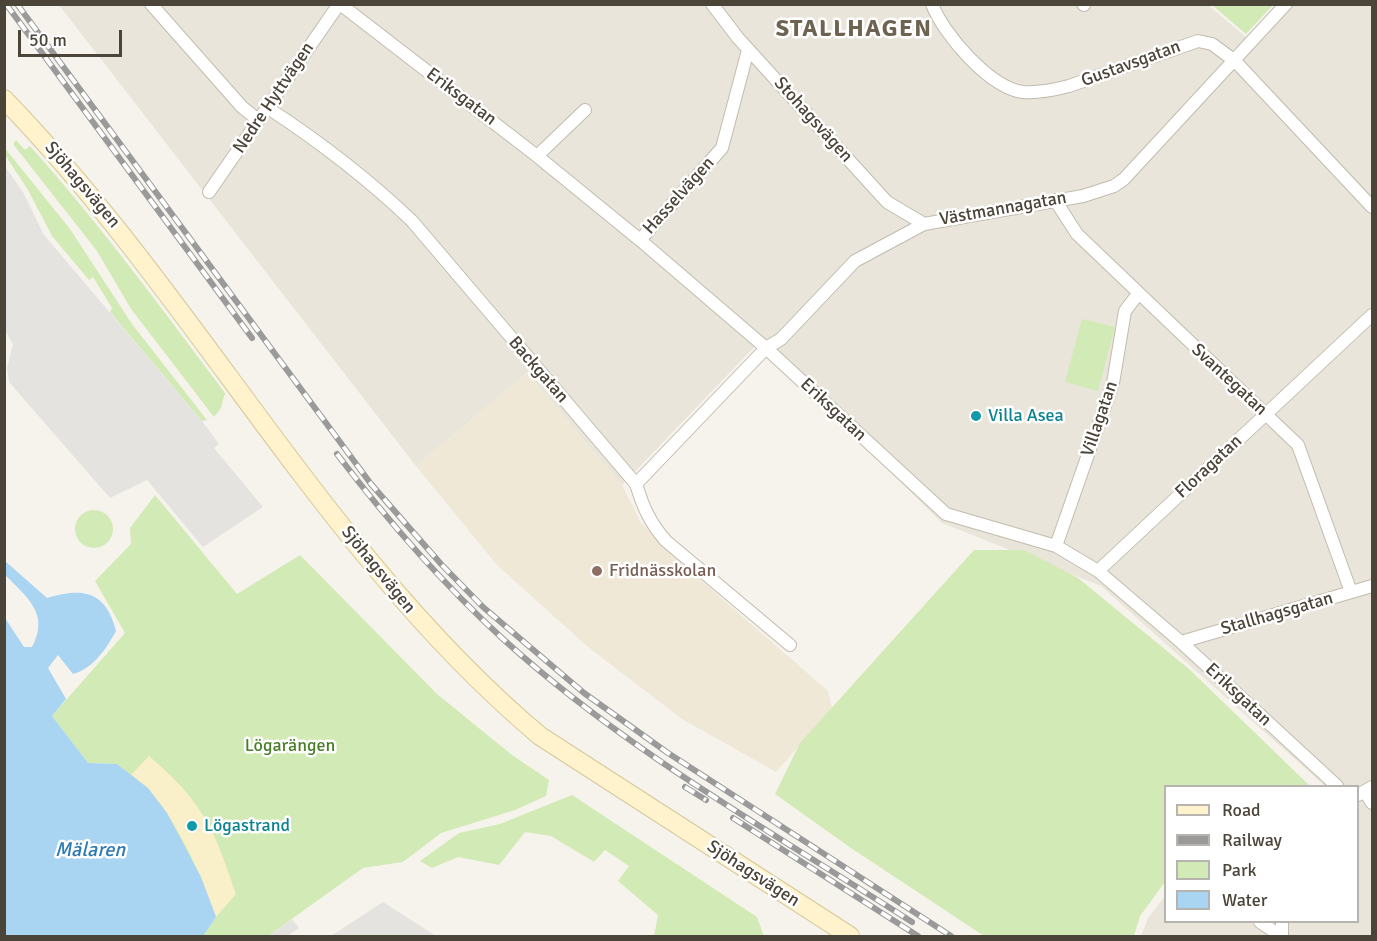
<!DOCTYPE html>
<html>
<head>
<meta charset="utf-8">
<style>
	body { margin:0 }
	#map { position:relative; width:1377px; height:941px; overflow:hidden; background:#f6f3ec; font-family:Signika,sans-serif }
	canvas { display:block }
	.frame { position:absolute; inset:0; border:6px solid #4b4439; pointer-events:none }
	.legend { position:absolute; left:1164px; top:785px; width:195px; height:138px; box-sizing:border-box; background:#fff; border:2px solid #b7b4b0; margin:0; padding:8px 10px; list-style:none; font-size:18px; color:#4b4439 }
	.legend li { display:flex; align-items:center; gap:12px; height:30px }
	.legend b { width:30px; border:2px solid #b7b4b0 }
	.scale { position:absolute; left:18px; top:30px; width:104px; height:27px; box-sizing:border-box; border:3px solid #4b4439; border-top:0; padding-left:8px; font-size:18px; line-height:21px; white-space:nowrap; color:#4b4439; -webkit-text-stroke:4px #fff; paint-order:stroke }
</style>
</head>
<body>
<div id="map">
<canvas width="1377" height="941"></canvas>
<div class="frame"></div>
<ul class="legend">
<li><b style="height:8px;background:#fff3cd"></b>Road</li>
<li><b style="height:8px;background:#9a9a9a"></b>Railway</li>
<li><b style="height:16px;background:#d2eab5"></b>Park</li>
<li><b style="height:16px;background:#a9d4f2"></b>Water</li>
</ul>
<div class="scale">50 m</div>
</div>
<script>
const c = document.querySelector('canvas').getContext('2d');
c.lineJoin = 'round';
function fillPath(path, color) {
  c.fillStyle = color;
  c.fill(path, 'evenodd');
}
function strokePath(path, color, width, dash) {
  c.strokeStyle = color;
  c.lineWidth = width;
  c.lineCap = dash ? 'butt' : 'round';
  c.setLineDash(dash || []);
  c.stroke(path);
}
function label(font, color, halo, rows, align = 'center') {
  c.font = font + ' Signika,sans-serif';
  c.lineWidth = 5;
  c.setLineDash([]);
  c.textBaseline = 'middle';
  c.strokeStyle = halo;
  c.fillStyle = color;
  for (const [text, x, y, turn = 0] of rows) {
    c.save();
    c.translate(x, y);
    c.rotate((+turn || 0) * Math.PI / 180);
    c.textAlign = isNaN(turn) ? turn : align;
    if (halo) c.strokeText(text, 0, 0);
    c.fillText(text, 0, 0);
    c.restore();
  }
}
const residential = new Path2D(`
	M1207,4L1247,38L1276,5H1372V936H1141L1148,918L1165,896L1166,922H1358V786H1325L1101,586L942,523L759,342L622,485L527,373L416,466L59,5Z`);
const education = new Path2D(`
	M527,373L622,485L641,523L696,576L828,691L832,709L776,772L682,719L588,647L497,565L416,466Z`);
const green = new Path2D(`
	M1212,5H1273L1246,34Z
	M16,140L25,150L30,146C100,224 162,309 225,393L221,408L214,417L131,309L97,251L13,144Z
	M4,147L70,229L132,324L207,420L202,421L110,312L112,308L93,277L89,280L52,236L28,190L5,155Z
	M1082,319L1115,327L1098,391L1065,382Z
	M155,495L237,594L300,555L437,694L512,755L549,780L546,796L515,810L441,833L403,862L363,868L268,936H200L204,935L216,917L131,775L117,764L88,763L52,716L125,633L95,581L131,544L130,528Z
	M75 529a19 19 0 1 1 38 0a19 19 0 1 1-38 0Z
	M974,550H1024L1078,578L1189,669L1310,786H1166L1165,882L1140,916L1134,936H984L851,848L775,794L800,743Z
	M572,795L757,917L764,936H654L658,915L618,881L629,866L605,850L594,862L551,836L525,832L499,865L458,857L432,868L420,861L459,833L500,824Z`);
const sand = new Path2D(`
	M149,756C203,802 214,828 236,894L216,917C198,869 173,806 131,775Z`);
const parking = new Path2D(`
	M4,165L23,192L44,235L202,421L219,444L214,448L263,507L203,547L147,480L110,498L9,382L7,368L13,344L4,329Z
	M383,902L436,936H331Z
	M292,919L299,928L288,936H268Z`);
const water = new Path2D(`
	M5,561L47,598C83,587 106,591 116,631C106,649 94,668 73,674L58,655L48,668L66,699L52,716L88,763L117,764L148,788L167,813L201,877L216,917L204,935L5,936V618L24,647H32C50,614 27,597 5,575Z`);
const street = new Path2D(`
	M151,4L242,107L258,120
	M340,4L537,156L640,240L766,348L946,514L1056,546L1098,571L1181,642L1337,786
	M712,4L738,38L887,202L924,224
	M932,4C943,34 990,88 1023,92C1039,93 1054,90 1069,86L1198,41L1212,44L1235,61L1372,207
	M1083,4L1084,5
	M268,108C320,142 367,178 412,221L636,484C643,507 650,523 666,541L790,645
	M537,156L585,110
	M209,192L339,4
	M1055,200L1077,234L1298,445L1351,592
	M640,240L722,148L748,50
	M636,484L766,348L781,339L855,261L924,224L1083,196L1114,186L1124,179L1286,4
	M1056,546L1113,383L1125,311L1138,294
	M1098,571L1372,315
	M1181,642L1372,586
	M1365,792L1372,803
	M1358,795L1372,787
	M1260,922L1281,936
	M1282,922V936`);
const secondary = new Path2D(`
	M4,99C198,299 326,556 540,736L850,936`);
const rail = new Path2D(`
	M6,4L252,338
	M17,4L371,484L441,564L483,607L584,693L668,753L951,936
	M337,454C387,520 442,583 503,639C625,750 774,833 912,922
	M685,787L706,800
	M733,818L918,936`);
const markers = [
	[976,416,6,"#0f9aa8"],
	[597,571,6,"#8d6e63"],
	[192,826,6,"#0f9aa8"]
];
const streetNames = [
	["Gustavsgatan",1131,64,-20],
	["Eriksgatan",461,97,37],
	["Nedre Hyttvägen",274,98,-56],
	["Stohagsvägen",813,120,48],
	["Sjöhagsvägen",82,185,50],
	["Hasselvägen",679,196,-48],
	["Västmannagatan",1003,209,-10],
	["Backgatan",538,370,49],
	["Svantegatan",1229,380,43],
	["Eriksgatan",833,410,43],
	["Villagatan",1100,419,-71],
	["Floragatan",1209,467,-43],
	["Sjöhagsvägen",378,570,51],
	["Stallhagsgatan",1277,614,-16],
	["Eriksgatan",1238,695,43],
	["Sjöhagsvägen",753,874,33]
];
const cultureNames = [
	["Villa Asea",988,416],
	["Lögastrand",204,826]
];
const educationNames = [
	["Fridnässkolan",609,571]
];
const parkNames = [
	["Lögarängen",290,746]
];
const waterNames = [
	["Mälaren",90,851]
];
const districtNames = [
	["STALLHAGEN",854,30]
];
fillPath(residential, '#eae5da');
fillPath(education, '#efe8d6');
fillPath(green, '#d2eab5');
fillPath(sand, '#f9efc9');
fillPath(parking, '#e5e3e0');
fillPath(water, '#a9d4f2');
strokePath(street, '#c2bbae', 14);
strokePath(secondary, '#d6c79b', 20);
strokePath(street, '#fff', 12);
strokePath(secondary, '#fff3cd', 18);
strokePath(rail, '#9a9a9a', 6);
strokePath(rail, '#fff', 4, [11]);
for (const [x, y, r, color] of markers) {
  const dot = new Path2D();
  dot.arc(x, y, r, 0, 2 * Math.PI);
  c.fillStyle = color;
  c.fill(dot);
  strokePath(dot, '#fff', 2);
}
label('18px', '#4b4439', '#fff', streetNames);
label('18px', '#0d838f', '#fff', cultureNames, 'left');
label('18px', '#785e54', '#fff', educationNames, 'left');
label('18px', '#4a7f2a', '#fff', parkNames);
label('italic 20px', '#2e7ab2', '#fff', waterNames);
c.letterSpacing = '1.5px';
label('bold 24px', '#6e6250', '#fff', districtNames);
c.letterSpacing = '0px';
</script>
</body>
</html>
